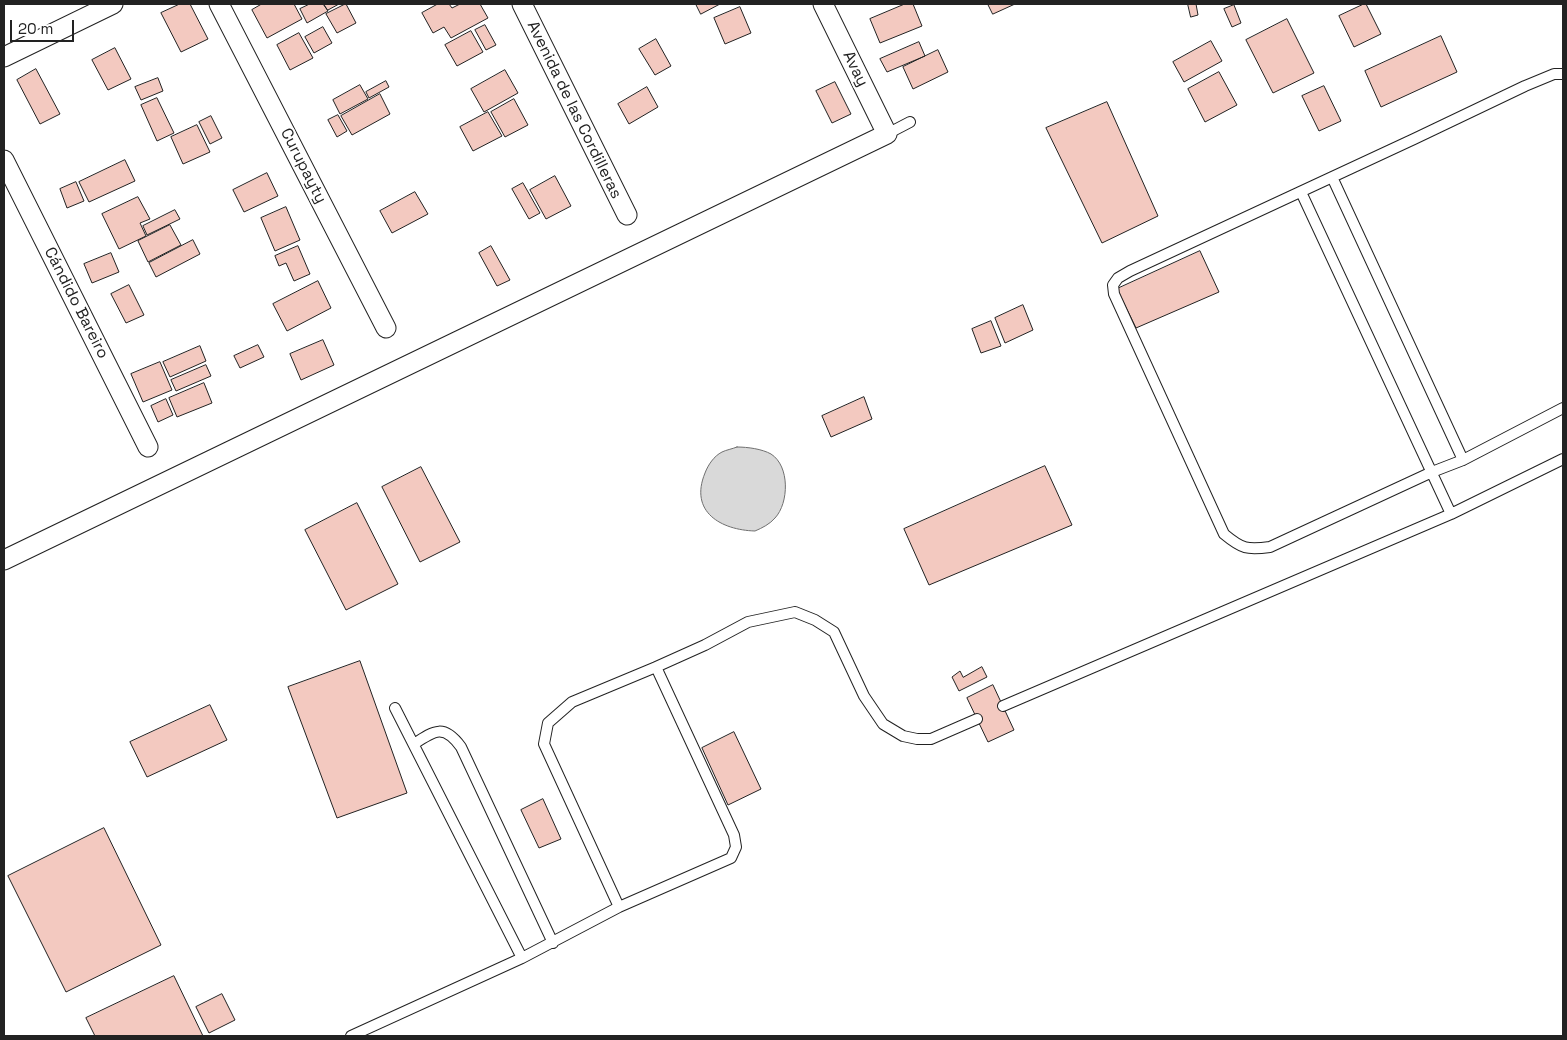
<!DOCTYPE html>
<html>
<head>
<meta charset="utf-8">
<style>
	body { margin:0 }
	#map { position:relative; width:1567px; height:1040px; overflow:hidden; background:#fff; font-family:"Space Grotesk",sans-serif }
	canvas { display:block }
	.frame { position:absolute; inset:0; border:5px solid #222; pointer-events:none }
	.scale { position:absolute; left:10px; top:20px; width:64px; height:22px; box-sizing:border-box; border:2px solid #222; border-top:0; padding-left:6px; font-size:15px; line-height:18px; white-space:nowrap; color:#222; -webkit-text-stroke:4px #fff; paint-order:stroke }
</style>
</head>
<body>
<div id="map">
<canvas width="1567" height="1040"></canvas>
<div class="frame"></div>
<div class="scale">20 m</div>
</div>
<script>
const c = document.querySelector('canvas').getContext('2d');
c.lineJoin = 'round';
function fillPath(path, color) {
  c.fillStyle = color;
  c.fill(path, 'evenodd');
}
function strokePath(path, color, width, dash) {
  c.strokeStyle = color;
  c.lineWidth = width;
  c.lineCap = dash ? 'butt' : 'round';
  c.setLineDash(dash || []);
  c.stroke(path);
}
function label(font, color, halo, rows, align = 'center') {
  c.font = font + ' "Space Grotesk",sans-serif';
  c.lineWidth = 4;
  c.setLineDash([]);
  c.textBaseline = 'middle';
  c.strokeStyle = halo;
  c.fillStyle = color;
  for (const [text, x, y, turn = 0] of rows) {
    c.save();
    c.translate(x, y);
    c.rotate((+turn || 0) * Math.PI / 180);
    c.textAlign = isNaN(turn) ? turn : align;
    if (halo) c.strokeText(text, 0, 0);
    c.fillText(text, 0, 0);
    c.restore();
  }
}
const water = new Path2D(`
	M737,447C748,447 762,449 771,454C790,466 789,503 775,518C770,524 762,528 755,531C721,530 689,512 705,473C708,465 714,456 722,452C726,450 732,449 737,447Z`);
const building = new Path2D(`
	M180,4H190L208,39L181,52L161,13Z
	M262,4H294L302,19L267,38L252,10Z
	M310,4H323L328,11L307,23L300,9Z
	M324,4H339L328,10Z
	M346,4L356,23L337,33L326,14Z
	M438,4H449L452,8L460,4H480L488,18L451,38L444,27L433,33L422,13Z
	M696,4H720L701,14Z
	M905,4H913L922,26L880,43L870,19Z
	M988,4H1015L993,14Z
	M1188,4H1196L1198,15L1191,17Z
	M1364,4H1366L1381,34L1354,47L1339,16Z
	M1234,5L1241,23L1232,27L1224,9Z
	M740,7L751,33L725,44L714,18Z
	M1287,19L1314,73L1273,93L1246,40Z
	M485,25L496,45L486,50L475,30Z
	M323,27L332,43L314,53L305,37Z
	M471,31L483,52L457,66L445,45Z
	M299,33L313,58L290,70L277,45Z
	M1441,36L1457,72L1381,107L1365,71Z
	M656,39L671,66L655,75L639,49Z
	M1211,41L1222,61L1184,82L1173,62Z
	M919,42L925,56L887,72L880,59Z
	M115,48L131,79L108,90L92,60Z
	M938,50L948,72L913,89L903,67Z
	M36,69L60,114L40,124L17,80Z
	M505,70L518,93L484,112L471,89Z
	M1219,72L1237,105L1205,122L1188,89Z
	M158,78L163,91L141,100L135,87Z
	M386,81L389,87L369,98L366,92Z
	M835,82L851,114L832,123L816,91Z
	M360,85L368,99L340,114L333,100Z
	M1324,86L1341,121L1319,131L1302,96Z
	M647,87L658,107L629,124L618,104Z
	M380,94L390,114L352,135L341,116Z
	M157,98L174,133L157,141L141,105Z
	M514,99L528,125L505,137L491,112Z
	M1107,102L1158,216L1102,243L1046,128Z
	M488,112L502,136L473,151L460,127Z
	M338,115L347,131L337,137L328,120Z
	M211,116L222,138L210,144L199,122Z
	M197,125L210,152L183,164L171,137Z
	M125,160L135,181L89,202L79,182Z
	M267,173L278,196L244,212L233,190Z
	M555,176L571,206L546,219L530,190Z
	M76,182L84,201L67,208L60,189Z
	M523,183L540,213L529,219L512,189Z
	M415,192L428,214L392,233L380,211Z
	M138,197L150,219L140,223L146,236L119,249L102,214Z
	M286,207L300,240L275,251L261,218Z
	M175,210L180,219L147,235L143,226Z
	M170,225L181,245L148,262L138,241Z
	M193,240L200,254L156,277L149,263Z
	M298,246L310,274L294,281L286,263L279,266L275,256Z
	M491,246L510,280L497,286L479,253Z
	M1200,251L1219,292L1136,328L1117,289Z
	M111,253L119,272L92,283L84,264Z
	M318,281L331,308L287,331L273,304Z
	M129,285L144,315L126,323L111,294Z
	M1023,305L1033,330L1005,343L995,318Z
	M991,321L1001,346L981,353L972,329Z
	M323,340L334,365L301,380L290,354Z
	M258,345L264,357L240,368L234,356Z
	M200,346L206,361L170,377L163,362Z
	M160,362L172,390L143,402L131,374Z
	M206,365L211,376L176,391L171,380Z
	M204,383L212,403L177,417L169,398Z
	M864,397L872,419L831,437L822,416Z
	M166,399L173,415L158,422L151,406Z
	M1045,466L1072,525L929,585L904,529Z
	M421,467L460,542L420,562L382,487Z
	M357,503L398,584L346,610L305,530Z
	M360,661L407,793L337,818L288,687Z
	M982,667L987,677L959,691L952,677L960,671L963,677Z
	M993,685L1014,730L988,742L967,698Z
	M210,705L227,740L147,777L130,742Z
	M734,732L761,789L728,805L702,748Z
	M543,799L561,839L539,848L521,810Z
	M104,828L161,945L66,992L8,876Z
	M174,976L203,1036H95L86,1018Z
	M222,994L235,1020L209,1033L196,1007Z`);
const service = new Path2D(`
	M1563,74H1554L1525,86L1414,139L1130,271L1118,278L1113,285L1114,294L1224,534C1242,549 1247,550 1270,547L1432,472L1463,460L1563,408
	M887,134L910,122
	M1332,177L1463,460
	M1301,192L1451,514
	M1003,706L1451,514L1563,459
	M395,708L522,958
	M414,744C435,730 444,724 461,747L553,943
	M619,907L544,744L548,723L572,702L656,667
	M351,1036L522,958L619,907L731,858L736,847L734,835L656,667L705,645L748,622L795,612L815,620L834,632L864,696L883,724L903,736L917,739H931L977,719`);
const minor = new Path2D(`
	M219,4L386,328
	M522,4L627,215
	M4,57L113,4
	M4,160L148,447
	M4,560L887,134L823,4`);
const streetNames = [
	["Avay",855,69,64],
	["Avenida de las Cordilleras",574,110,64],
	["Curupayty",303,166,63],
	["Cándido Bareiro",76,303,63]
];
fillPath(water, '#d9d9d9');
strokePath(water, '#6f6f6f', 1);
fillPath(building, '#f3c9c0');
strokePath(building, '#222', 1);
strokePath(service, '#222', 12);
strokePath(minor, '#222', 21);
strokePath(service, '#fff', 10);
strokePath(minor, '#fff', 19);
label('16px', '#222', '#fff', streetNames);
</script>
</body>
</html>
